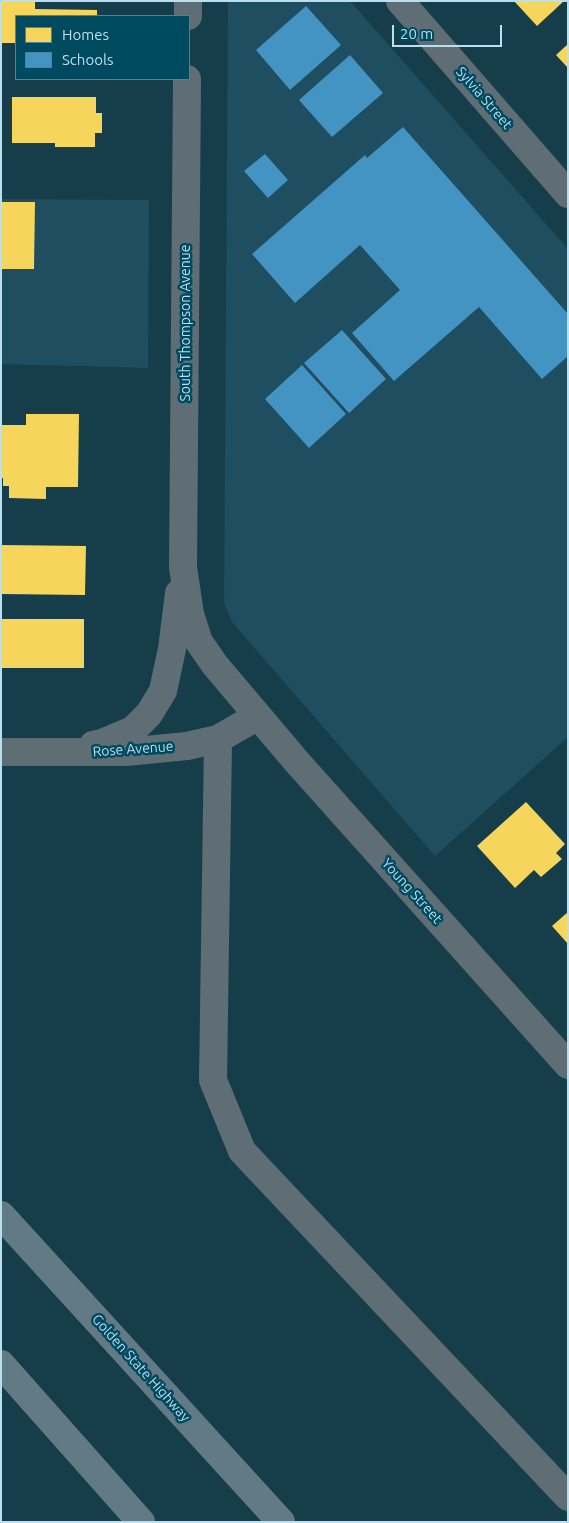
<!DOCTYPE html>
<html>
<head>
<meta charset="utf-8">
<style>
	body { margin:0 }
	#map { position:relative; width:569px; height:1523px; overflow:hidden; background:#163e4a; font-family:Ubuntu,sans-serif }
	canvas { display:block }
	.frame { position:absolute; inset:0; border:2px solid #b9dff0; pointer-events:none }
	.legend { position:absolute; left:15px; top:15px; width:175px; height:65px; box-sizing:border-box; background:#004a60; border:1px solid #4a869a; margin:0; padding:6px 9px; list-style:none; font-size:15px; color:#b9dff0 }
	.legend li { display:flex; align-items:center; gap:10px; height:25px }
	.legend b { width:25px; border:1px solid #4a869a }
	.scale { position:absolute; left:392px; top:25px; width:110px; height:22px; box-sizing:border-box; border:2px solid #b9dff0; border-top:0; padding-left:6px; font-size:15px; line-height:18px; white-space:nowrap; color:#b9dff0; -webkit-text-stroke:4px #004a60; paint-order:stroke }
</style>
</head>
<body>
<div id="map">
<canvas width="569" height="1523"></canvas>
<div class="frame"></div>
<ul class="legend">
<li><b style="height:14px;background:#f6d55c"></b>Homes</li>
<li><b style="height:14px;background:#4393c3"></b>Schools</li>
</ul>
<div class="scale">20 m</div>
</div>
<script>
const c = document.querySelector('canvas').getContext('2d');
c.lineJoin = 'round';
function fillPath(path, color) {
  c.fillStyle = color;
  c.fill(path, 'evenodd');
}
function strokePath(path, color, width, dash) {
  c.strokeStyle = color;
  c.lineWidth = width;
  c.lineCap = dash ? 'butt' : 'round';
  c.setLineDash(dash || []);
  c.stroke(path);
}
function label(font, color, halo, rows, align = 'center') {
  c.font = font + ' Ubuntu,sans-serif';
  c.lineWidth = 5;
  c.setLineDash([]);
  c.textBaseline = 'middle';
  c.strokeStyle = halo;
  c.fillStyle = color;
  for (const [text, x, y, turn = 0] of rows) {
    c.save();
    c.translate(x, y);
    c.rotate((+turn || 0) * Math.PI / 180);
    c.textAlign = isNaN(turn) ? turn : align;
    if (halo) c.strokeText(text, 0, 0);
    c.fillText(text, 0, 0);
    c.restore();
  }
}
const built = new Path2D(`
	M228,1H350L568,249V737L435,856L232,622L224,603Z
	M1,199L149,200L148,368L1,364Z`);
const homes = new Path2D(`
	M1,1H35V9L97,10V16H16V43H1Z
	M514,1H564L537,26Z
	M568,44V68L556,55Z
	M12,97H96V113H102V133H95V147H55V143H12Z
	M1,202H35L34,269H1Z
	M26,414H79L78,487H46V499L9,498V486H3V478H1V425H26Z
	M1,545L86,546L85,595L1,594Z
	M1,619H84V668H1Z
	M526,802L565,844L556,853L562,859L541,877L534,870L515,888L477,846Z
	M568,912V944L552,926Z`);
const schools = new Path2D(`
	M306,6L341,45L290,90L256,50Z
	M350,55L383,93L332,137L299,100Z
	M403,127L568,314V356L542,379L479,307L394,381L352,333L400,290L360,245L295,303L252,254L365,155L367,158Z
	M265,154L288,180L268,198L244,171Z
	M342,330L386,379L349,413L304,363Z
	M302,365L346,414L309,448L265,399Z`);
const minor = new Path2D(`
	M400,1L568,194
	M188,16V1
	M187,79L183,567L190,614L199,642L215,665L297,762L568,1065
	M218,739L213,1080L242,1151L568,1497
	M93,745L102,743L133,730L149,714L163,691L172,649L179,593
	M1,752H126L187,746L218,739L258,716`);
const highway = new Path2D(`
	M1,1215L281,1522
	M1,1364L141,1522`);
const streetNames = [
	["Sylvia Street",484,98,49],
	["South Thompson Avenue",185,323,-90],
	["Rose Avenue",133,749,-4],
	["Young Street",412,891,48],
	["Golden State Highway",141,1368,48]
];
fillPath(built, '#1e4e60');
fillPath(homes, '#f6d55c');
fillPath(schools, '#4393c3');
strokePath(minor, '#5f6e74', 28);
strokePath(highway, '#627a84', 28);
label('14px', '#b9dff0', '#004a60', streetNames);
</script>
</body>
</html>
